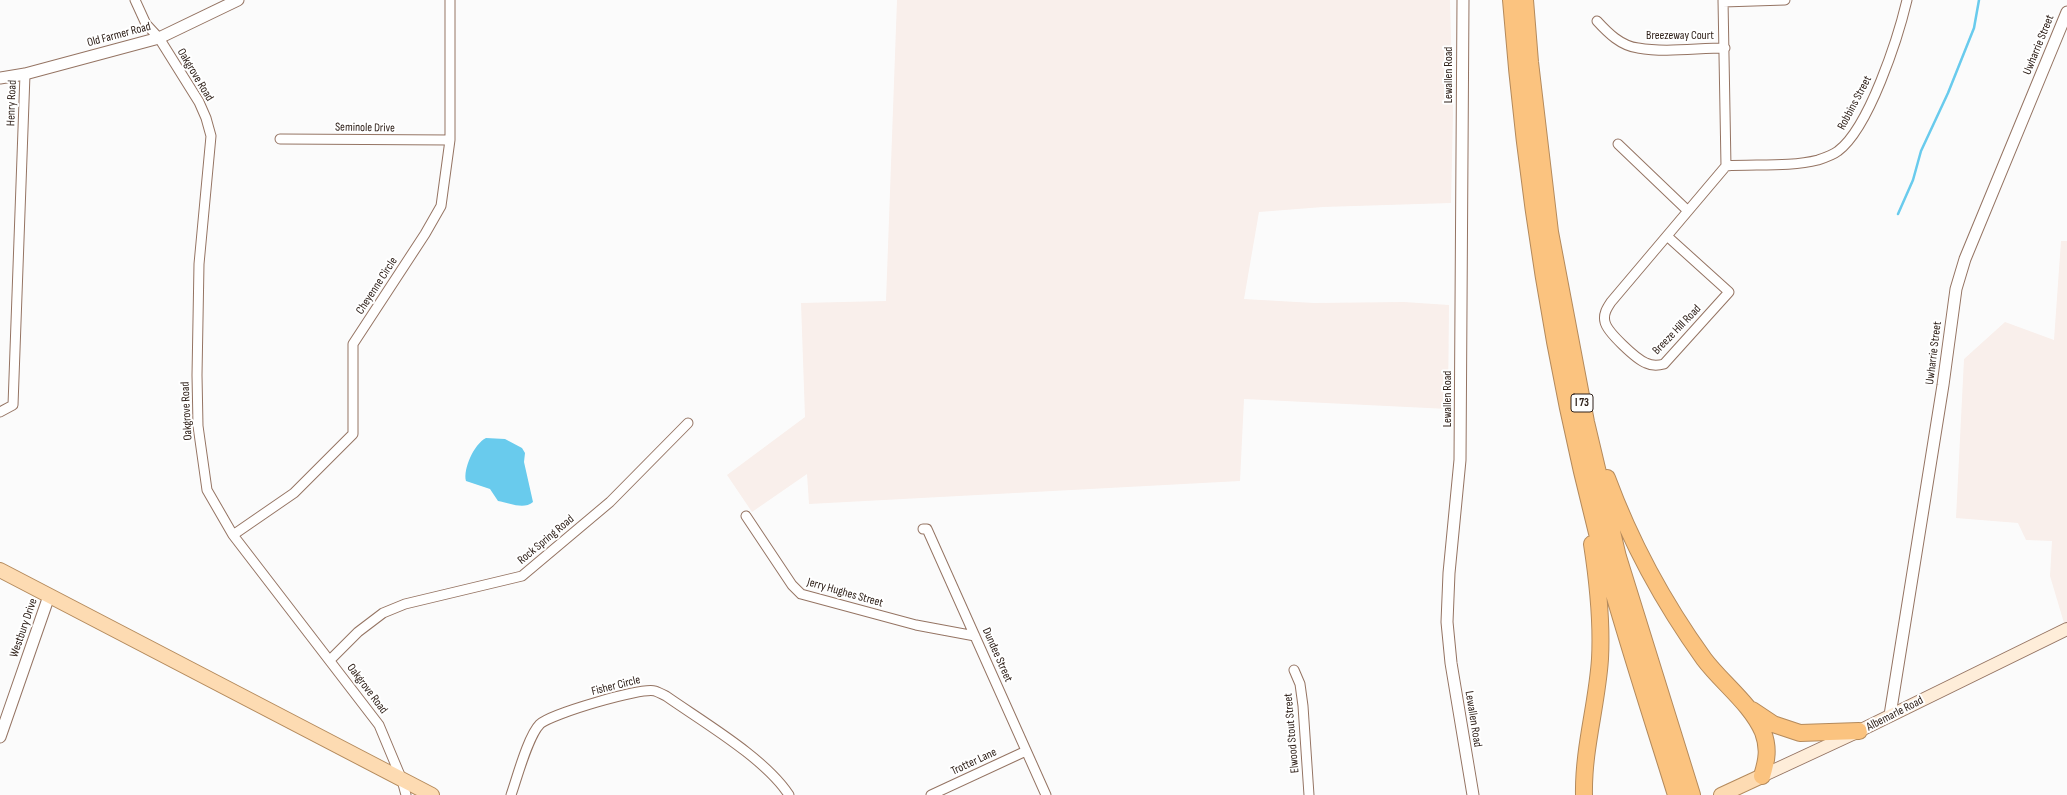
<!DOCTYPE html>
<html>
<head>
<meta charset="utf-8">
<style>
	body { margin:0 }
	canvas { display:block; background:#fbfbfb }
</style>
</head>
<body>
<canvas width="2067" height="795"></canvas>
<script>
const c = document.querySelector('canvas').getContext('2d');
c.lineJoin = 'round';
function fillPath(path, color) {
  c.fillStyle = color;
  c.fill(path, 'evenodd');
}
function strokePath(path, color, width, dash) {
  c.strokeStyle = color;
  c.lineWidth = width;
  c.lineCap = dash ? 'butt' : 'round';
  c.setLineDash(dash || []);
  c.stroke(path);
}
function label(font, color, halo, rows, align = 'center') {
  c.font = font + ' "Sofia Sans Condensed",sans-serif';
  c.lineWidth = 4;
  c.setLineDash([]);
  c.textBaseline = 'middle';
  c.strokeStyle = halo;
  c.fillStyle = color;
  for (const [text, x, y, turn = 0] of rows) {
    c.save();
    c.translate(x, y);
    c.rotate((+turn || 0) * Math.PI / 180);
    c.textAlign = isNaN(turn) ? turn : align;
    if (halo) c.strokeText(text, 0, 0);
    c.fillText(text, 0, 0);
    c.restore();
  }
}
const built = new Path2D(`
	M897,0H1450L1453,114L1451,203L1323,207L1259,212L1244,299L1314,303L1404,302L1449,305L1448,409L1244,399L1240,481L809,504L807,474L752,512L727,475L805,417L801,303L886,301Z
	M2061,241H2067V622L2064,623L2050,576L2052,541L2026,540L2018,523L1956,518L1964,359L2005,322L2054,340Z`);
const water = new Path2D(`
	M486,438L505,439L522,448L525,453L524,462L533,502C524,510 509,503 498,501L490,489L466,481C463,469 474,444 486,438Z`);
const stream = new Path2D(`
	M1898,214L1913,180L1921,151L1948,93L1974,28L1979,0`);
const minor = new Path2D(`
	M135,0L146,24L159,38L199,102L206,118L211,136L199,264L197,375L198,426L207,490L233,535L379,725L402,780L406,795
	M1723,2L1785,0
	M1597,21C1608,33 1621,46 1638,48C1666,53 1697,48 1725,48
	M280,139L450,140
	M1618,144L1688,211
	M1726,166C1755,164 1790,167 1818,160C1824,158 1833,155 1838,151C1869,128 1898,38 1907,0
	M1667,236L1729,292L1664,364C1657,366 1652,366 1646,363C1636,359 1607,332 1605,322C1603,314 1607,308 1611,302L1726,166L1723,0
	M0,412L13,405L25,74
	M746,516L792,585L801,594L916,625L975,636
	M923,529H927L1046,795
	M233,535L294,493L353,434V344L425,234L441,206L450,140V0
	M330,660L358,632L383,613L405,604L522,576L610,502L688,423
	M1294,670L1300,684L1303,706L1309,795
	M511,795C517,778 528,736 540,724C551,714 641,687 655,691C658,692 662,694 666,696C703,722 765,758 789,795
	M931,795L1026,751`);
const tertiary = new Path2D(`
	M1463,0L1460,460L1449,573L1447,622L1451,663L1473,795
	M0,78L25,74L159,38L238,0
	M1890,715L1943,385L1956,289L1965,259L2067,12
	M0,737L49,596`);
const secondary = new Path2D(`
	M1762,776L1859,731L2067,629`);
const primary = new Path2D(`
	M0,570L432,795
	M1721,795L1762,776`);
const motorway = new Path2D(`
	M1511,0C1525,179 1552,358 1597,533C1620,621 1649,708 1676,795
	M1525,0L1530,62L1550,232L1586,422L1618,557L1692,795
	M1607,478C1631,543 1663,602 1704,659C1722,683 1751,704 1763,732C1769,748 1767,760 1762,776
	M1752,710L1773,724L1800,733L1859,731
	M1584,795C1583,749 1597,705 1600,659C1602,621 1598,583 1592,544`);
const shields = [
	[1582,403,22]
];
const shieldNames = [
	["I 73",1582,403]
];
const streetNames = [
	["Old Farmer Road",119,35,-15],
	["Breezeway Court",1680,36],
	["Uwharrie Street",2039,45,-68],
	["Oakgrove Road",195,75,59],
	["Lewallen Road",1449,75,-90],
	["Henry Road",12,103,-88],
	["Robbins Street",1855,103,-62],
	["Seminole Drive",365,128,1],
	["Cheyenne Circle",377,286,-57],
	["Breeze Hill Road",1677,330,-46],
	["Uwharrie Street",1934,353,-83],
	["Lewallen Road",1448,399,-90],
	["Oakgrove Road",187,411,-93],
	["Rock Spring Road",546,540,-40],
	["Jerry Hughes Street",845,593,16],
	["Westbury Drive",24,628,-71],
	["Dundee Street",997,655,66],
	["Fisher Circle",616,686,-14],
	["Oakgrove Road",367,689,53],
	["Albemarle Road",1895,714,-27],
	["Lewallen Road",1473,719,81],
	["Elwood Stout Street",1292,733,-95],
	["Trotter Lane",974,762,-25]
];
fillPath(built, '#f9efeb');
fillPath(water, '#69cbed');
strokePath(stream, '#69cbed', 2.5);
strokePath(minor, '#957463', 11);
strokePath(tertiary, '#957463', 13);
strokePath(secondary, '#957463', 14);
strokePath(primary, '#b48a5c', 16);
strokePath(motorway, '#b48a5c', 18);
strokePath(minor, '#fff', 9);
strokePath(tertiary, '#fff', 11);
strokePath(secondary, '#feedd9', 12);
strokePath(primary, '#fddbb2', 14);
strokePath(motorway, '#fbc37f', 16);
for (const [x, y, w] of shields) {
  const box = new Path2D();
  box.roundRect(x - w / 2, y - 9, w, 18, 3);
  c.fillStyle = '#fff';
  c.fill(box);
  strokePath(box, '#2f211a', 1);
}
label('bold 11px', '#2f211a', null, shieldNames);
label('12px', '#2f211a', '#fff', streetNames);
</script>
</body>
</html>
